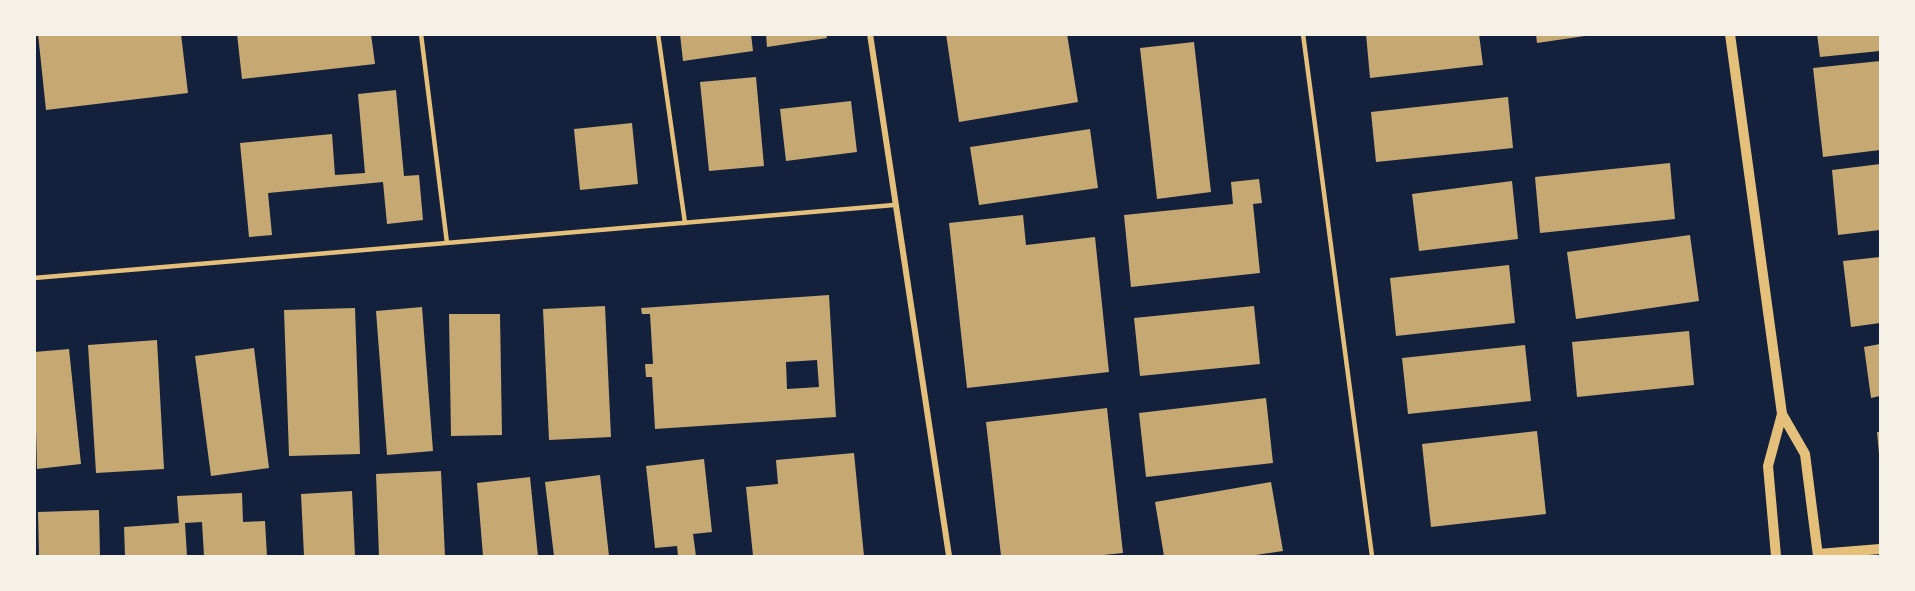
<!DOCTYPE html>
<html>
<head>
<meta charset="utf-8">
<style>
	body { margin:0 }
	#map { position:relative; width:1915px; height:591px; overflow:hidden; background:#14213d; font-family:"Nunito Sans",sans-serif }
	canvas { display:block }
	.frame { position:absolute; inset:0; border:36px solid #f6f1e7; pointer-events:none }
</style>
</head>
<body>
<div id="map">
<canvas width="1915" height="591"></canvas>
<div class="frame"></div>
</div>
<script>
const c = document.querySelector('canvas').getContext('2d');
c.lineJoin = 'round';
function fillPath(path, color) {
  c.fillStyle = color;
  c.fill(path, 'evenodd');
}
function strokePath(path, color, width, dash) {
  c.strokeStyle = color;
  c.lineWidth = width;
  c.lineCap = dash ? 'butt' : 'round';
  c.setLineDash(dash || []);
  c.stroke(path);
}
const building = new Path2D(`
	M38,34H181L188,93L46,110Z
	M237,34H371L375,64L242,79Z
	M680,34H751L753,51L683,61Z
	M766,34H826L827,38L767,47Z
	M946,34H1067L1078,102L959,122Z
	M1366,34H1479L1483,65L1370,78Z
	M1536,34H1585V36L1537,43Z
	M1817,34H1880V51L1820,57Z
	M1194,42L1211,192L1157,199L1140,48Z
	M1880,61V150L1823,157L1813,68Z
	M756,77L764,166L709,171L700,82Z
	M396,90L404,176L419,175L423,220L387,224L383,182L268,193L272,235L249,237L240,143L332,134L335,175L365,173L358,94Z
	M1508,97L1513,148L1376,162L1371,112Z
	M851,101L857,152L786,161L780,109Z
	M632,123L638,184L580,190L574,129Z
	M1090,129L1098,188L979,205L970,147Z
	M1670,163L1675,219L1540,233L1535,177Z
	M1880,164V230L1838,235L1832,170Z
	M1259,179L1262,203L1253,204L1260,273L1131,287L1124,215L1233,204L1231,182Z
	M1512,181L1518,239L1419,251L1412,194Z
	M1023,215L1026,245L1095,237L1109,372L967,388L949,223Z
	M1690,235L1699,301L1576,319L1567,252Z
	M1880,257V323L1851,327L1843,261Z
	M1509,265L1515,323L1396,336L1390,278Z
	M829,295L836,417L655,429L652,377H646L645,364H653L650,314H642L641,308ZM817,360L819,387L787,389L786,362Z
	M605,306L611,437L549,440L543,309Z
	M1254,306L1260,364L1140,376L1134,318Z
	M422,307L433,451L387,455L376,311Z
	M355,308L360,454L289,456L284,310Z
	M449,314H500L502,435L451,436Z
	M1689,331L1694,385L1577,397L1572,342Z
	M157,340L164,469L96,473L88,345Z
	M1880,344V396L1871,398L1864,347Z
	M1525,345L1531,401L1408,414L1402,358Z
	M254,348L269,468L211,476L195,356Z
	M69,349L81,464L37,469L34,352Z
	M1266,398L1273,463L1146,477L1139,413Z
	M1107,408L1123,553L1093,556H1001L986,422Z
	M1537,431L1546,514L1431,527L1422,444Z
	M1877,432H1880V453L1879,454Z
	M854,453L864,556H753L746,487L778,484L776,460Z
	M704,459L712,532L693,534L696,556H678L677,546L655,548L646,466Z
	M441,471L445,556H379L376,474Z
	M600,475L609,556H554L545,482Z
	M530,477L538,556H483L477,483Z
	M1271,482L1283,551L1249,556H1164L1155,502Z
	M352,491L355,556H304L301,494Z
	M242,493L243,522L265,521L267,556H204L202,522L185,523L187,556H125L124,527L179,523L177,496Z
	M99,510L100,556H39L38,512Z`);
const service = new Path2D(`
	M421,34L447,243
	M658,34L685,223
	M1303,34L1372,556
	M34,278L894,205`);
const minor = new Path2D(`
	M870,34L949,556`);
const tertiary = new Path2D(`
	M1730,34L1782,414L1805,454L1818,556
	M1818,554L1880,549
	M1776,556L1768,466L1782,414`);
fillPath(building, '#c6a872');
strokePath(service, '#e5c07b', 4.5);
strokePath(minor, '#e5c07b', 6);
strokePath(tertiary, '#e5c07b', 10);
</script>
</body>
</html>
